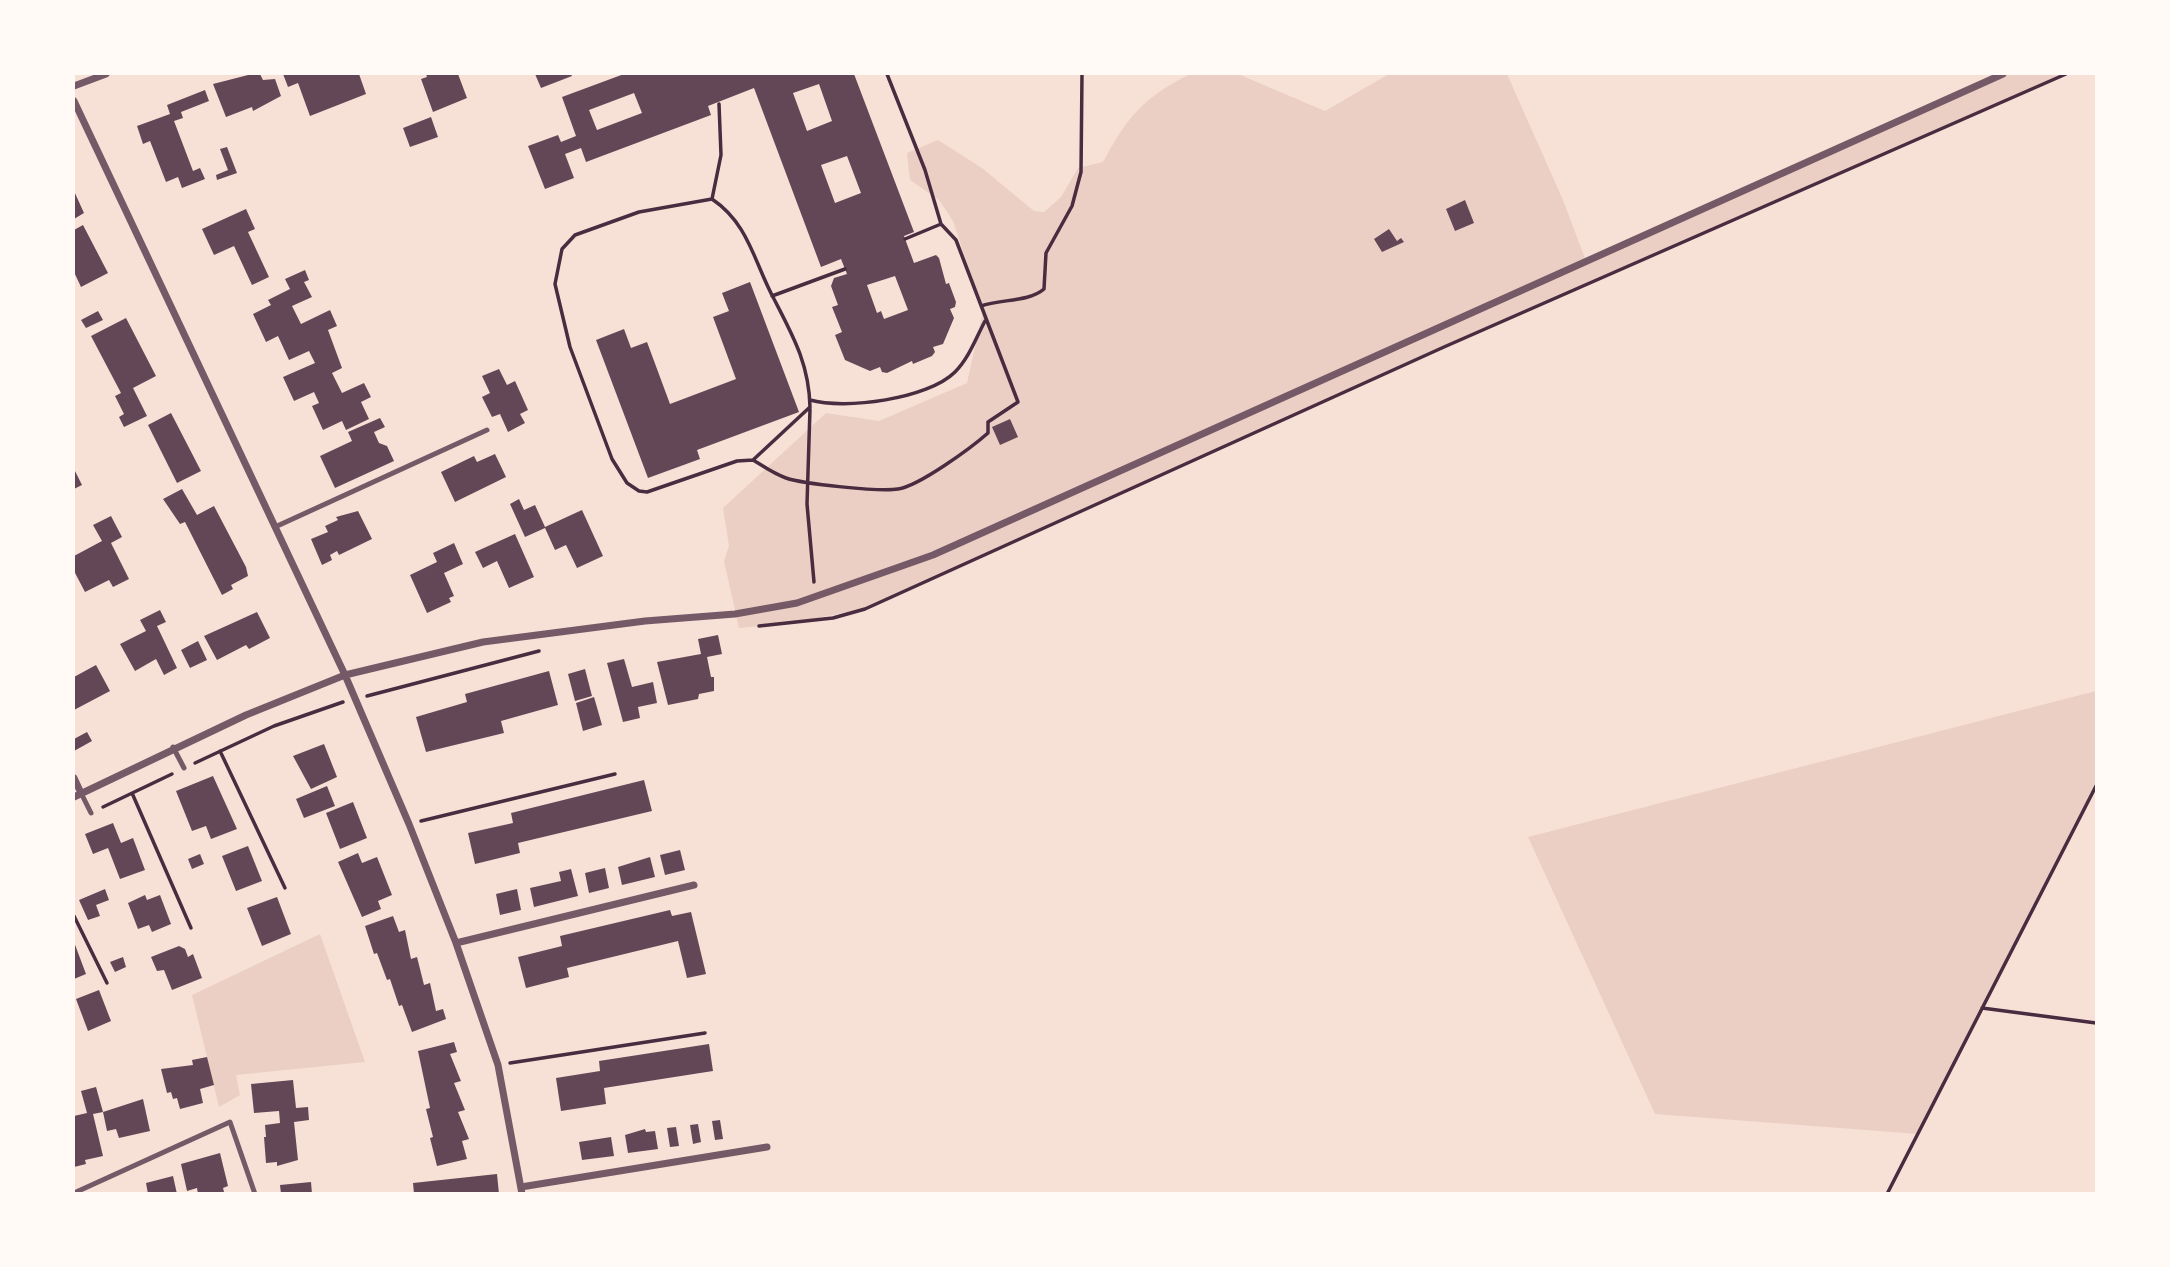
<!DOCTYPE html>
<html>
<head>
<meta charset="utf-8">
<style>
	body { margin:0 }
	#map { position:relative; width:2170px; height:1267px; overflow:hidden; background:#f7e1d7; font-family:Raleway,sans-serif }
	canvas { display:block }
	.frame { position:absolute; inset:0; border:75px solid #fffaf5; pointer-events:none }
</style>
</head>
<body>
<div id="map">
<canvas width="2170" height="1267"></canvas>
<div class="frame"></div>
</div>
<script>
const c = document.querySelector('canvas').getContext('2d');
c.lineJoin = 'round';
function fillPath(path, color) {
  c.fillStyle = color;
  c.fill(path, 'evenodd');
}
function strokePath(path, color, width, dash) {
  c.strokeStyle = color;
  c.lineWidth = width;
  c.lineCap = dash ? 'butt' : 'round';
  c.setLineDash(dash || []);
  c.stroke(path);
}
const green = new Path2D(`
	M1190,74H1238L1325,111L1389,74H1507L1563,200L1586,261L2003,74H2066L1444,347L865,609L790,623L739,628L724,561L729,546L723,508L826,413L879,421L967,383L983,311L953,221L939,200L910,180L907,153L938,140L982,168L1034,211L1044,212L1061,197L1078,168L1103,162C1128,116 1143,98 1190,74Z
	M2096,691V786L1918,1134L1655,1114L1528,837Z
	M320,934L365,1062L236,1075L240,1095L219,1107L192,995Z`);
const building = new Path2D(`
	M252,74H260L263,80L275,79L281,96L253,111L252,107L226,117L213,84Z
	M283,74H359L366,94L310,116L298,83L288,87Z
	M426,74H458L467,98L433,112L421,79L427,77Z
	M535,74H571L572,76L541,88Z
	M624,74H854L914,232L904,236L914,263L936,255L939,258L946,284L949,283L956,302L955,307L950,309L954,318L943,344L933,347L935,352L932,356L913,364L912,361L887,373L882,372L880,367L870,371L845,360L835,335L842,332L832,307L838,305L831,286L834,278L847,274L841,259L821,267L754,88L708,106L711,115L586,162L581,148L565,154L574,178L545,189L528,146L558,135L561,142L576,136L562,97ZM819,84L832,121L807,131L793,93ZM634,93L642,113L597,130L589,110ZM847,156L861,193L835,203L821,165ZM895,276L908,310L884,319L881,311L877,313L867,285Z
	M205,90L209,101L181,112L183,118L174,121L193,171L200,168L205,179L182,188L178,177L166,182L150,141L143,144L137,126L170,114L167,105Z
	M431,117L438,137L410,147L403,128Z
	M227,147L237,173L217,180L216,175L228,170L220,149Z
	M74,191L84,213L74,219Z
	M1465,200L1474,223L1455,231L1446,209Z
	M246,209L255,229L248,232L269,277L252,285L234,246L214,255L202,229Z
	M83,225L108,273L81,287L74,272V230Z
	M1389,229L1397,241L1401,238L1404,242L1382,252L1374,239Z
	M305,270L309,280L304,282L312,297L292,306L301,324L330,310L337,326L328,330L342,368L332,373L342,393L364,383L371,397L361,402L369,419L346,430L342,421L323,430L312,406L319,403L314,392L294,401L283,377L315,363L309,351L289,360L278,336L266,342L253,314L271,305L268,300L290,289L285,279Z
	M750,282L799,412L697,450L700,459L648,478L596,340L624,329L631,348L647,342L670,404L736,379L713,317L729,311L722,293Z
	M98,311L103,320L86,328L81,320Z
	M126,318L156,376L133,388L147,416L124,427L119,417L124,414L115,396L121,393L91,336Z
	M499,369L507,385L515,381L528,410L520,414L525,423L508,432L500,414L492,417L482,397L490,393L482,376Z
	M171,413L201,471L177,483L148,425Z
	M380,418L385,427L374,432L379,443L387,446L394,461L335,488L320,456L352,441L348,432Z
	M1010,419L1018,437L1000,445L992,427Z
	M495,454L506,477L455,502L441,472L474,456L477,462Z
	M74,469L82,485L74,489Z
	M182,489L197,515L214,506L246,567L248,576L231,585L233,589L222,595L185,522L180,524L163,499Z
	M519,499L524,510L535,505L545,527L582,510L603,556L577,568L566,545L555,550L545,528L525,537L510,504Z
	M358,511L372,539L339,555L337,551L330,555L332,560L322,565L311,539L328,532L325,526L338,520L336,517Z
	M111,516L122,537L111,543L129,579L113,587L109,580L85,592L74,571V556L102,541L93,525Z
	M515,534L534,577L509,588L497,561L483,568L475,552Z
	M454,543L463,564L444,573L454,596L449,598L451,602L427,613L410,575L437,562L433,553Z
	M160,610L166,622L157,626L177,668L164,675L156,659L135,671L120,644L146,631L140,620Z
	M257,612L270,638L249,649L246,645L217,660L204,636Z
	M718,635L722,654L707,657L711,677H714V691L699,694L698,699L668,705L657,662L701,654L698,639Z
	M198,641L207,660L190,668L181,650Z
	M624,659L632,687L653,682L657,703L638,707L640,718L623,722L607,663Z
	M96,665L110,691L74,710V677Z
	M585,669L592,696L575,701L568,674Z
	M549,671L558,705L501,721L504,733L426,752L416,717L467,702L465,694Z
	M594,697L602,725L583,731L576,703Z
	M87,732L92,741L74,751V739Z
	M324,744L337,777L311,789L293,756Z
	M213,776L237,829L211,839L206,826L192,831L176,791Z
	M644,780L652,811L518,843L520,853L475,864L468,833L513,823L511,813Z
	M327,786L335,806L304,818L296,799Z
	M353,802L367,838L340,849L326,813Z
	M113,823L121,843L133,838L145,870L120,879L108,848L93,854L85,834Z
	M248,846L262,881L236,891L222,856Z
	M680,850L685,870L665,875L660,855Z
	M358,853L362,863L377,857L392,895L378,901L381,909L362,917L338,862Z
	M200,854L204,864L192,869L188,859Z
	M650,857L655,877L622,885L618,867Z
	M605,868L609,888L589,893L585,873Z
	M571,869L578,896L534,907L530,888L561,881L559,872Z
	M105,889L109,900L96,905L100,916L88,920L79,900Z
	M517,889L521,910L500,915L496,894Z
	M145,895L147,900L160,895L171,924L152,932L149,925L138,929L128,903Z
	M277,897L291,934L262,946L247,908Z
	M670,910L672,916L691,912L706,974L687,978L678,941L567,968L569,977L526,988L518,957L562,946L560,936Z
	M393,916L399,932L405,930L411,959L417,957L424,985L430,983L436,1011L443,1009L446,1019L412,1032L402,1005L399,1006L390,979L387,980L377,953L374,954L365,926Z
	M74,942L86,974L74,979Z
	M179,946L185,949L188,957L193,954L202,978L172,990L164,970L157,971L151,957Z
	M123,957L126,967L115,972L110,962Z
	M99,990L111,1021L88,1031L76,999Z
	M454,1042L457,1052L450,1054L461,1081L454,1083L465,1110L458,1112L469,1139L462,1141L467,1159L437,1166L430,1138L433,1137L426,1109L430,1108L418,1051Z
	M709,1044L713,1071L604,1088L606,1104L561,1111L556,1078L600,1071L599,1061Z
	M207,1057L214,1085L200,1089L203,1103L180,1109L177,1098L173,1099L171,1092L167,1093L161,1069L193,1065L192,1060Z
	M293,1080L296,1108L308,1107L309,1120L294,1122L298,1160L277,1166V1162L266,1163L264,1137H266L265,1125L280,1123L279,1111L254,1113L251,1084Z
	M96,1087L103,1112L143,1099L150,1131L119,1138L116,1129L107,1131L103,1112L93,1114L103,1156L85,1160L86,1164L74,1167V1116L87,1113L81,1091Z
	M720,1120L723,1139L715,1140L712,1121Z
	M698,1124L701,1142L693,1144L690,1125Z
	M676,1127L679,1146L670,1147L667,1128Z
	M645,1129L646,1132L655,1131L658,1149L628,1153L625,1135Z
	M611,1137L614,1156L582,1160L579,1142Z
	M220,1153L228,1186L223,1188L224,1192L198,1194L197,1188L187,1191L181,1164Z
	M497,1174L499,1194H414L413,1183Z
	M173,1176L177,1194H148L146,1183Z
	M311,1182L312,1194H281L280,1185Z`);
const path = new Path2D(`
	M887,74L925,170L941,224
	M712,199C749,224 754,262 774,299C793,336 809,364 810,407L753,460L737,461L647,492L639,491L627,483L612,459L570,347L555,284L562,249L575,235L639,212L712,199L721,155L719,104
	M772,296L845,269
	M981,306C1001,299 1029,302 1044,289L1046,253L1072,206L1081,172L1082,74
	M810,400C845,410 928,399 955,372C969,358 976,338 985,321
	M810,409L807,504L814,582
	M753,460C763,466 774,474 786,478C803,484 880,492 898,489C919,486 971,448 988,433V422L1018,402L956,240L941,224L905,239
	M759,626L833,618L865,609L1444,347L2066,74
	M367,696L539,651
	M220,751L285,888
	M195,763L274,726L343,702
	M132,793L191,928
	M103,807L172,774
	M421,821L615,774
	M74,916L107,983
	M1982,1008L2096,1023
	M510,1063L705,1033
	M1887,1194L2096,786`);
const service = new Path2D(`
	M275,527L487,430
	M173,747L184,768
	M81,793L91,813
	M74,1193L230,1122L255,1194`);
const minor = new Path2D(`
	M74,86L106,74
	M74,101L345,675L409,824L456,943L498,1065L522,1194
	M74,778L81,793
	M74,797L246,715L345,675L483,642L645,621L735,614L797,603L933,555L2003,74
	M456,943L694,885
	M521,1187L767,1147`);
fillPath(green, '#ebcfc5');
fillPath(building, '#644757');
strokePath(path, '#4a2c40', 3.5);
strokePath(service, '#755966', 5);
strokePath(minor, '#755966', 7);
</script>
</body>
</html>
